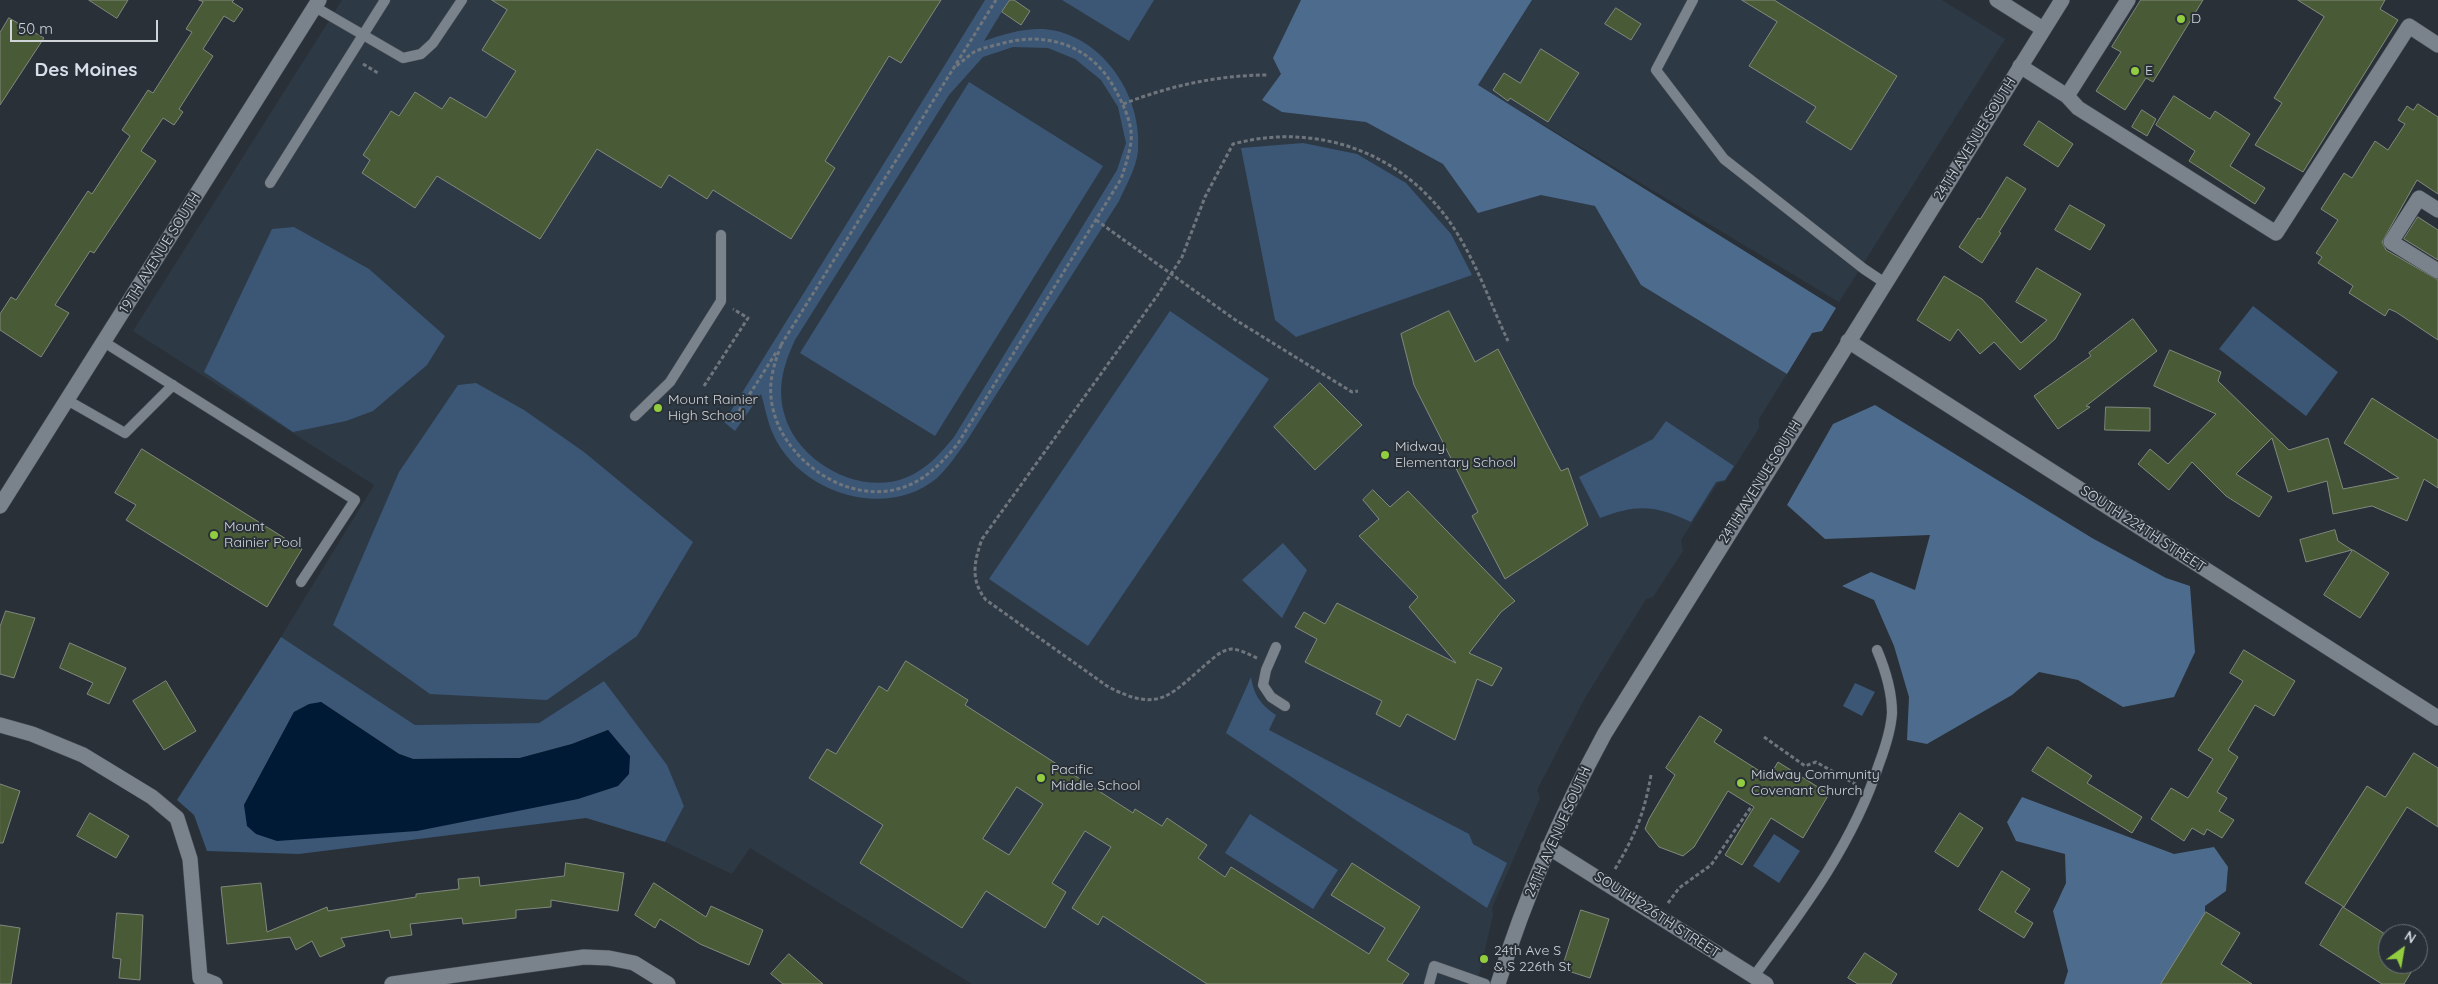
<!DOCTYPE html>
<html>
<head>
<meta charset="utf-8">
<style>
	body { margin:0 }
	#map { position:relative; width:2438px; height:984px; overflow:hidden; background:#293038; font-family:Quicksand,sans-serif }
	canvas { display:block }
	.north { position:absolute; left:2378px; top:924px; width:50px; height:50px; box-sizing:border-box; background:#293038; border:1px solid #6b7278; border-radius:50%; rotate:32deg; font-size:14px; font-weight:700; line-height:20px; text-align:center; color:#cfd4d9 }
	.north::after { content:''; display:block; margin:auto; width:18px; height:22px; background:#91cd3f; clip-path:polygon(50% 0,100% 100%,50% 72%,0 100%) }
	.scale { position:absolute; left:10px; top:20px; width:148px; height:22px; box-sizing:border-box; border:2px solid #cfd4d9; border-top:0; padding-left:6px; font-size:15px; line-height:18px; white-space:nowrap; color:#cfd4d9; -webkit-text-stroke:4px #293038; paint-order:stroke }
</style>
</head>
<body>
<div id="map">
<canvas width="2438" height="984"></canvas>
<div class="north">N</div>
<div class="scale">50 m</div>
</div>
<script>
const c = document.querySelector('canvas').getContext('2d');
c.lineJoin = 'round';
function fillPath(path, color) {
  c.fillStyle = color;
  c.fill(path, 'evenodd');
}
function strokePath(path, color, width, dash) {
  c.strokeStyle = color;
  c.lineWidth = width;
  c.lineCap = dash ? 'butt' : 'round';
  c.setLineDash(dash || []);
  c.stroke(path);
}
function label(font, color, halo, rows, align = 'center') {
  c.font = font + ' Quicksand,sans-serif';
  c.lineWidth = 4;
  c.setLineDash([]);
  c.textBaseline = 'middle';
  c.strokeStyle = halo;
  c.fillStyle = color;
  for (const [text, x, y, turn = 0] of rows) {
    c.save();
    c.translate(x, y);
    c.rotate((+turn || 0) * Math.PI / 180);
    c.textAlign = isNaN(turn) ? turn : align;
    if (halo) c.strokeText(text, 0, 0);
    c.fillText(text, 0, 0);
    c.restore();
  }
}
const built = new Path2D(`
	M342,0H1327L1822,331L1812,333L1759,419V428L1725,482L1718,483L1681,540L1683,551L1653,597L1646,599L1585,698L1537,790L1540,798L1492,908L1493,915L1477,984H972L750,848L732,874L665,842L684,805L604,681L540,723L415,725L281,637L374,485L133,331Z
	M1532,0H1942L2005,39L1839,302L1477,85Z`);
const green = new Path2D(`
	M985,0H1009L984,41C1003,34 1024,28 1044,29C1102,34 1143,96 1138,151C1136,169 1126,185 1119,201L966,442C957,454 948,468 937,478C886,521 799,493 773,434C767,421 765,406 761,394L735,431L724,422ZM1013,47L1048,48L1075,59L1101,80L1118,107L1126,143L1117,170L954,437C940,454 926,470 905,478C858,496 796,461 784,413C777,386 784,364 795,340L949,95L983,57Z
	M1062,0H1154L1129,41Z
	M969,82L1103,166L935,436L800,353Z
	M1303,143L1357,154L1406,183L1451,234L1472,275L1296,337L1275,320L1241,148Z
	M294,227L369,269L445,336L427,365L373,411L346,421L293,432L204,372L272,229Z
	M2253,306L2338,372L2306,416L2219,349Z
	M1170,311L1269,379L1088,646L989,579Z
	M476,383L524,410L584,452L693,542L637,636L547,700L430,694L333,625L399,472L458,385Z
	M1666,421L1734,466L1725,480L1716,482L1691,522C1655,505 1637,504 1600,518L1579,477L1653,439Z
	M1283,543L1307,570L1282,618L1242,580Z
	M281,637L415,725L539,723L604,681L667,765L684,806L665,842L586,818L299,854L207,851L194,815L177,800ZM321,702L399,754L413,759L520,758L572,744L608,730L629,756V774L244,805L294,712Z
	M1251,677C1254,695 1260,704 1276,715L1269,730L1469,834L1473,844L1507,863L1487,908L1226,733Z
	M1855,683L1875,692L1862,716L1843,706Z
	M1250,814L1338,870L1313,909L1225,853Z
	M1774,834L1800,851L1779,883L1753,866Z`);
const forest = new Path2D(`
	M1301,0H1532L1478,85L1836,308L1822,331L1812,333L1787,374L1641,285L1595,206L1541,195L1478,213L1443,164L1366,122L1282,112L1262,100L1281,74L1273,58Z
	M1875,405L2092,538L2166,578L2190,586L2195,652L2174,697L2123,707L2078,680L2039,672L2012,695L1927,744L1907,740L1909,697L1894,646L1874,600L1842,586L1871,572L1915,590L1930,535L1825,539L1787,505L1833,424Z
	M2022,797L2174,854L2214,847L2228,867L2226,891L2205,906V984H2064L2068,971L2053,911L2066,883L2065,854L2016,841L2007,822Z`);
const water = new Path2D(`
	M321,702L399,754L413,759L520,758L572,744L608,730L630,756L629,774L618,786L578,799L417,831L277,841L256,834L247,826L244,805L294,712L309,704Z`);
const building = new Path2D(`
	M89,0H128L117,18Z
	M199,0H234L232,2L243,9L234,22L224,16L203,49L213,56L179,109L183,112L174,125L163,118L141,151L156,161L94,253L90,251L55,305L69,313L41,357L0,330V314L11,297L16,300L88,191L92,194L130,136L122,130L148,90L153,93L192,32L186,29L203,2Z
	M492,0H941L901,63L889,56L825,161L835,168L791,239L713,190L707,199L669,175L661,188L597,149L540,239L437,176L415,208L362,173L370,160L363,155L391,111L399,116L415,92L442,109L450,97L486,118L516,71L482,50L507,10Z
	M1010,0H1014L1030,11L1021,25L1002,12Z
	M1742,0H1774L1897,76L1851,150L1806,122L1816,107L1749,66L1777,22Z
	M2141,0H2203L2153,82L2146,78L2125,110L2096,91L2121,52L2112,47Z
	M2298,0H2385L2380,9L2398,20L2303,172L2255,145L2282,103L2274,98L2324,17Z
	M1616,8L1641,24L1631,40L1605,24Z
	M9,18L44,38L0,105V33Z
	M1541,49L1579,73L1548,122L1510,98L1508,101L1493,90L1504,73L1520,83Z
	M2174,96L2210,119L2215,111L2250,134L2230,166L2265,188L2255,204L2189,161L2195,151L2156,125Z
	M2418,104L2438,117V194L2417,180L2382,242L2386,250L2438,280V340L2396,312L2389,309L2385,316L2349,293L2353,286L2318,263L2322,257L2316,253L2338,220L2321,209L2344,173L2352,178L2375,141L2388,150L2405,124L2398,120L2407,106L2413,110Z
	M2142,110L2156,119L2147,136L2132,127Z
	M2039,121L2073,144L2058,167L2024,145Z
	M2007,177L2026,189L1999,232L2001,233L1982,263L1959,247L1978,218L1980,219Z
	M2070,205L2105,225L2090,250L2055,230Z
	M2418,217L2438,230V260L2404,239Z
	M2037,268L2081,294L2055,339L2020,370L1994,342L1980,354L1958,329L1950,341L1917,320L1944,276L1982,299L2021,343L2047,320L2016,302Z
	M1449,311L1475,362L1498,349L1561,471L1568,468L1588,525L1505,579L1472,516L1478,512L1414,385L1401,334Z
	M2133,319L2157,351L2086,406L2090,407L2058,429L2034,396L2091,356L2089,353Z
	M2170,350L2221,372L2218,381L2289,450L2328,438L2343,489L2399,478L2344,443L2372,398L2438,440V488L2424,479L2407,521L2372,506L2333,514L2327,481L2288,492L2272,438L2236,474L2272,497L2259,517L2226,496L2192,462L2169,490L2138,464L2150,449L2168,464L2216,414L2154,386Z
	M1320,383L1362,425L1315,470L1274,427Z
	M2106,407L2150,408V431L2105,430Z
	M142,449L302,549L267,607L126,520L136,505L115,493Z
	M1373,490L1390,507L1408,491L1515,601L1501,612L1469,653L1502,668L1492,686L1477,679L1455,740L1407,714L1400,727L1376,714L1382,701L1305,662L1317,639L1295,627L1304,612L1325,624L1337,603L1456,663L1409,607L1418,597L1359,536L1379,519L1363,500Z
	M2335,530L2338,541L2352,550L2306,562L2300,540Z
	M2353,550L2389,573L2360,618L2324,595Z
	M6,611L35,618L14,678L0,674V627Z
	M70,643L126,668L109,704L87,694L93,683L60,668Z
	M2244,650L2295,681L2274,716L2255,705L2228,750L2238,757L2217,792L2227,798L2219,811L2234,820L2222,838L2207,829L2204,835L2192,828L2184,841L2151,819L2171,788L2188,798L2213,759L2198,750L2243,681L2230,673Z
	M906,661L968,700L965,705L1133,813L1135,809L1162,826L1167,818L1207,845L1198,858L1225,877L1231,867L1369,954L1385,928L1331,895L1352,863L1420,907L1387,960L1409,974L1402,984H1207L1103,916L1098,925L1072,908L1111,847L1085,831L1052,883L1066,892L1045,928L986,891L962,928L860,863L883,825L809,778L827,749L836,754L879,686L887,691ZM1017,787L1043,804L1009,855L983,839Z
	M166,681L196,731L164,750L133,701Z
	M1700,716L1722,730L1714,742L1769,777L1778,762L1829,794L1803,838L1771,818L1742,865L1725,855L1754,807L1728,791L1694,847L1683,856L1659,847L1645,829L1649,819L1675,775L1666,768Z
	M2048,747L2092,776L2087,783L2142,817L2132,833L2032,771Z
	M2414,753L2438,768V827L2407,807L2344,907L2305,883L2367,786L2385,797Z
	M0,784L20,791L3,843H0Z
	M90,813L129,836L116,858L77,836Z
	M1960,813L1983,828L1958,867L1935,852Z
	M566,863L624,873L618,911L551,900V907L516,910V918L463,924L462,918L410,924L412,935L391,938L389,930L341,938L345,946L320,957L312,941L296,950L290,937L227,944L221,887L261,883L267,932L327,907L328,911L416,897V894L459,889L458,879L479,877L480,886L564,876Z
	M2002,871L2030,889L2015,912L2033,923L2024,938L1979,910Z
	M654,883L706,917L711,906L763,930L749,965L700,944L660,919L655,928L635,915Z
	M2343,907L2388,936V964H2416L2404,984H2382L2320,945Z
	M1581,910L1609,919L1590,978L1562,969Z
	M2206,912L2240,933L2221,964L2252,984H2161Z
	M117,913L143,915L140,980L119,978L121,959L113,958Z
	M0,925L20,928L11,984H0Z
	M1865,953L1897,974L1891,984H1858L1848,978Z
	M789,954L823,984H783L771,974Z`);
const path = new Path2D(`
	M363,64L378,73
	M1123,104C1169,86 1218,75 1268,75
	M1096,220L1234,319L1352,392L1358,391
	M781,345C775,362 769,379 771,397C776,455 844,506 901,488C925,481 941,463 957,445L1121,179C1125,167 1129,155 1131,142C1133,125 1124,106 1116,91C1093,46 1047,30 1000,44C992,46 982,48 974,52C967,57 960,63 953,69
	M781,345L996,0
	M704,386L748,318L733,309
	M732,422L777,351
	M1257,658C1250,655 1240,649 1231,649C1223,650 1217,655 1211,660C1170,694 1161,715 1107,686L986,600C970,580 974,562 982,539L1157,296L1182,257L1205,197L1233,144C1323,120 1413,157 1460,238C1479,270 1492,307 1508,341
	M1764,737L1805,766L1816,762L1857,785
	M1615,869C1635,835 1644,815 1651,775
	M1668,903L1679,888L1711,865L1751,807`);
const lane = new Path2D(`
	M1693,0L1656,70L1724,159L1864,269L1885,283
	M315,7L403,58L421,54L433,43L462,0
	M270,183L385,0
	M104,342L355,500L301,582
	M67,400L125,433L173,385
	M635,416L670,382L721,301V235
	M1276,647L1266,670L1263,685L1271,697L1285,706
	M1754,976C1803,910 1853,844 1879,764C1885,748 1891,730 1892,713C1892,692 1885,669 1877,650
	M1429,984L1434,966L1485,984`);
const street = new Path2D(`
	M2020,66L2067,96L2078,108L2276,233L2409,26L2438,45
	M2067,96L2128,0
	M2438,210L2419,198L2391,242L2438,271
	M1848,341L2438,718
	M0,506L319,0
	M0,725L32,734L83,755L152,797L177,818L190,859L200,978L215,984
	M1548,847L1766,984
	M392,984L584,957L609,958L634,963L668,984`);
const secondary = new Path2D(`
	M1997,0L2043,29
	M1498,984C1525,897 1561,814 1605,733L2062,0`);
const markers = [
	[2181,19,5,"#91cd3f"],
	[2135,71,5,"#91cd3f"],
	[658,408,5,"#91cd3f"],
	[1385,455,5,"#91cd3f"],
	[214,535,5,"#91cd3f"],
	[1041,778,5,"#91cd3f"],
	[1741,783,5,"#91cd3f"],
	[1484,959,5,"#91cd3f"]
];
const poiNames = [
	["D",2191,19],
	["E",2145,71],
	["Mount Rainier",668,400],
	["High School",668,416],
	["Midway",1395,447],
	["Elementary School",1395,463],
	["Mount",224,527],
	["Rainier Pool",224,543],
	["Pacific",1051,770],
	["Middle School",1051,786],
	["Midway Community",1751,775],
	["Covenant Church",1751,791],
	["24th Ave S",1494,951],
	["& S 226th St",1494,967]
];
const streetNames = [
	["24TH AVENUE SOUTH",1975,139,-58],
	["19TH AVENUE SOUTH",160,253,-58],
	["24TH AVENUE SOUTH",1760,482,-58],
	["SOUTH 224TH STREET",2143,529,33],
	["24TH AVENUE SOUTH",1558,832,-66],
	["SOUTH 226TH STREET",1657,915,33]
];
const districtNames = [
	["Des Moines",86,70]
];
fillPath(built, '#2e3946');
fillPath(green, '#3b5775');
fillPath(forest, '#4d6b8c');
fillPath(water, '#001934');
fillPath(building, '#495b36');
strokePath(building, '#82887d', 1);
strokePath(lane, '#474d53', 11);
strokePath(street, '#474d53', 16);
strokePath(secondary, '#474d53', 16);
strokePath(path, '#6f757c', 3, [4, 2.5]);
strokePath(lane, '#7a828c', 10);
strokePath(street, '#7a828c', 15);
strokePath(secondary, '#7a828c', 15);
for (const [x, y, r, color] of markers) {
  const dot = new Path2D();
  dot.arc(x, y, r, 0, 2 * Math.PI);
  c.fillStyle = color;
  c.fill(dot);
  strokePath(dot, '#293038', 2);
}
label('14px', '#cfd4d9', '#293038', poiNames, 'left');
label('14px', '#cfd4d9', '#293038', streetNames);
label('bold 19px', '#d5dee9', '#293038', districtNames);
</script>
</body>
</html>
